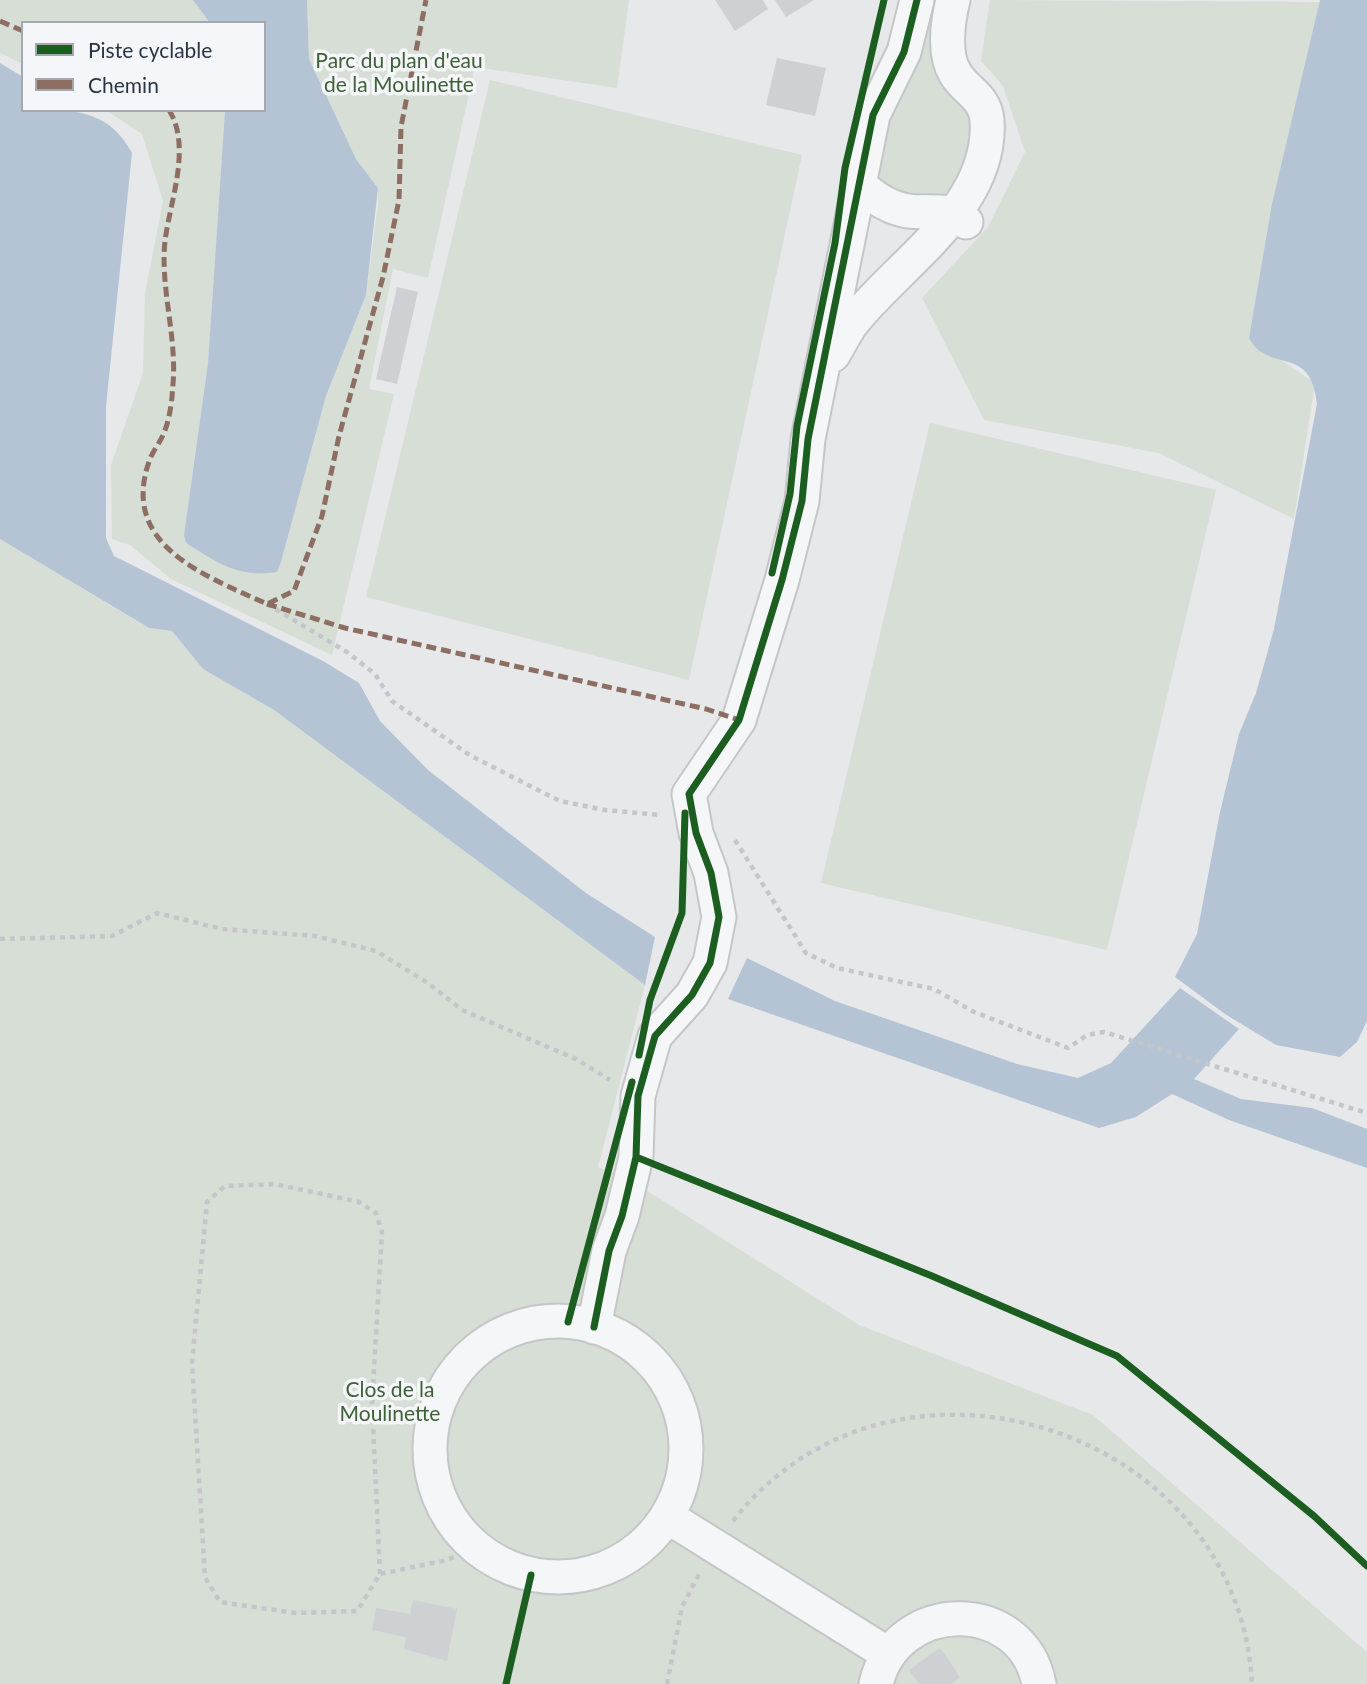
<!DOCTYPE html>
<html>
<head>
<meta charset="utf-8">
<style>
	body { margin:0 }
	#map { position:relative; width:1367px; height:1684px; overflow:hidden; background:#e6e8ea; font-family:Lato,sans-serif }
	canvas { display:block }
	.legend { position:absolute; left:21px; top:21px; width:245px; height:91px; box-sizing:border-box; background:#f4f6f9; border:2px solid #a4a8b1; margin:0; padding:9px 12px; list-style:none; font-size:21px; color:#2b3445 }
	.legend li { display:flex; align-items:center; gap:14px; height:35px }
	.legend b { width:35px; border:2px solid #a4a8b1 }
</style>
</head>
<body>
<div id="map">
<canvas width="1367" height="1684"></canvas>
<ul class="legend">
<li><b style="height:9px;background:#1b5e20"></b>Piste cyclable</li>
<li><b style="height:9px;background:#8d6e63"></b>Chemin</li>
</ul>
</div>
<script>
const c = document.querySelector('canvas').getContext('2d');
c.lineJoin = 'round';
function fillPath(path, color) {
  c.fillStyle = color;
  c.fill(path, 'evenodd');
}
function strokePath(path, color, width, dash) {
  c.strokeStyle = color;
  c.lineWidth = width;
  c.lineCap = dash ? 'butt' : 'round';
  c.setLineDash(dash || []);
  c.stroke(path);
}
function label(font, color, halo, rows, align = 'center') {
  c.font = font + ' Lato,sans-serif';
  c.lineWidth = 7;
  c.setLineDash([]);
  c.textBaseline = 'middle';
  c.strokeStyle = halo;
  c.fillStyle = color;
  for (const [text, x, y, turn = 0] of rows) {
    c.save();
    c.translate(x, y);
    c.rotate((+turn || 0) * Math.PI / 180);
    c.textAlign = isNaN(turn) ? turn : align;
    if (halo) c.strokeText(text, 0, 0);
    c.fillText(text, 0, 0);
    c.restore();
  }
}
const green = new Path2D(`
	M0,0H193L210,23H23V64L0,53Z
	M307,0H629L617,88L475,67L428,278L393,269L369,389L394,394L332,655L171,579L130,545L112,539L111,465L143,373L145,293L163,201L142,134L106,110H225L208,363L184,535L186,543L203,553L277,572L281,562L326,396L366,295L378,204V188L356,159L309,59Z
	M917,0H953L946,28L981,100L956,213L876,200L873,115Z
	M990,0L1320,2L1249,338L1315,383L1294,519L1159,453L984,420L922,298L988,227L1025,152L1003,86L981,61Z
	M490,80L802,155L689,680L366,597Z
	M930,423L1216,490L1107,950L821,883Z
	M0,539L148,628L172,631L203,669L274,710L645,985L598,1167L630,1180L859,1325L1093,1415L1367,1652V1684H0Z`);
const water = new Path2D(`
	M193,0H307L309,59L356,159L378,188L366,295L326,396L281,562L277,572C238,578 218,563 186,543L184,535L208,363L225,110H264V23H210Z
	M1320,0H1367V1021L1357,1042L1340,1057L1276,1045L1225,1014L1175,977L1197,934L1220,812L1239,734L1256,693L1274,629L1317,404C1311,343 1269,375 1249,338L1272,204Z
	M0,63L23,77V110C68,110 107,106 132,153L106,406V538L114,556L323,661L359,683L380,721L428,770L586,893L655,937L645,985L274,710L203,669L172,631L149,628L0,539Z
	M747,958L835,1001L1017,1064L1078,1078L1111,1063L1180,988L1239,1029L1194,1079L1241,1099L1312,1108L1367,1129V1168L1229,1120L1172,1094L1136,1117L1099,1128L728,999Z`);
const building = new Path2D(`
	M715,0H763L768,9L735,31Z
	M775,0H814L786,17Z
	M777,58L826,68L815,116L766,105Z
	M397,287L418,292L397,384L376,379Z
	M413,1600L457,1609L447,1661L404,1649L406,1637L372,1630L376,1608L410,1614Z
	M940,1648L960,1677L951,1684H919L909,1670Z`);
const path = new Path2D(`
	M267,604L347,652L375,674L392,701L471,756L560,801L605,810L660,815
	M735,840L806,953L837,968L934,989L974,1012L1068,1048L1087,1035L1104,1032L1367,1113
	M0,939L112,936L157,913L222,929L315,936L376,951L428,983L462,1010L576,1059L610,1080
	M733,1521C892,1317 1239,1426 1252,1684
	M380,1574L372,1403L382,1232L376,1213L359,1202L275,1184L225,1186L207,1202L192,1363L205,1577L220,1602L295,1613L357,1611L380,1574L443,1561L476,1549
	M667,1684L682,1607L700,1572`);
const minor = new Path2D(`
	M860,185C874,198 889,208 908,211C928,214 950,207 966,222
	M833,355C839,345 845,333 852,323C899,263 993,207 987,120C985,96 965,91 955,73C943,54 948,20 953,0
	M430 1449a128 128 0 1 1 256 0a128 128 0 1 1-256 0Z
	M594,1327L609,1251L622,1216L636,1157L638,1096L655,1036L692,995L710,963L719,917L711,873L696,833L689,794L739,720L782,580L802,501L808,439L873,115L904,52L917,0
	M668,1517L888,1654
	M876,1684C896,1598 1022,1596 1039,1684`);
const quiet = new Path2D(`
	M0,21L23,31
	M169,110C192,147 170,201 165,241C160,288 177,336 173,384C172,400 170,420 163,435C159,444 153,451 150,459C118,545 204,575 267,604L294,591L322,516L339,436L383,277L399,200L401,127L426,0
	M267,604L345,628L706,709L739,720`);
const cycleway = new Path2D(`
	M772,573L790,494L797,426L835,243L845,168L884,0
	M639,1055L650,1000L682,913L685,813
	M636,1157L932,1276L1117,1356L1314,1516L1367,1566
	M568,1322L632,1082
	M594,1327L609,1251L622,1216L636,1157L638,1096L655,1036L692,995L710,963L719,917L711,873L696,833L689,794L739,720L782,580L802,501L808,439L873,115L904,52L917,0
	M506,1684L531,1575`);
const parkNames = [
	["Parc du plan d'eau",399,61],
	["de la Moulinette",399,85],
	["Clos de la",390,1390],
	["Moulinette",390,1414]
];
fillPath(green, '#d6ded6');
fillPath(water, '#b4c4d5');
fillPath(building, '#ced0d3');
strokePath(minor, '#c4c6c8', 37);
strokePath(path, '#c5c6ca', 4.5, [5, 5]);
strokePath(minor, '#f5f6f7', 33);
strokePath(quiet, '#8d6e63', 5, [10, 5]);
strokePath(cycleway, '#1b5e20', 7);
label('21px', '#3f6138', '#f4f6f9', parkNames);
</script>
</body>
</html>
